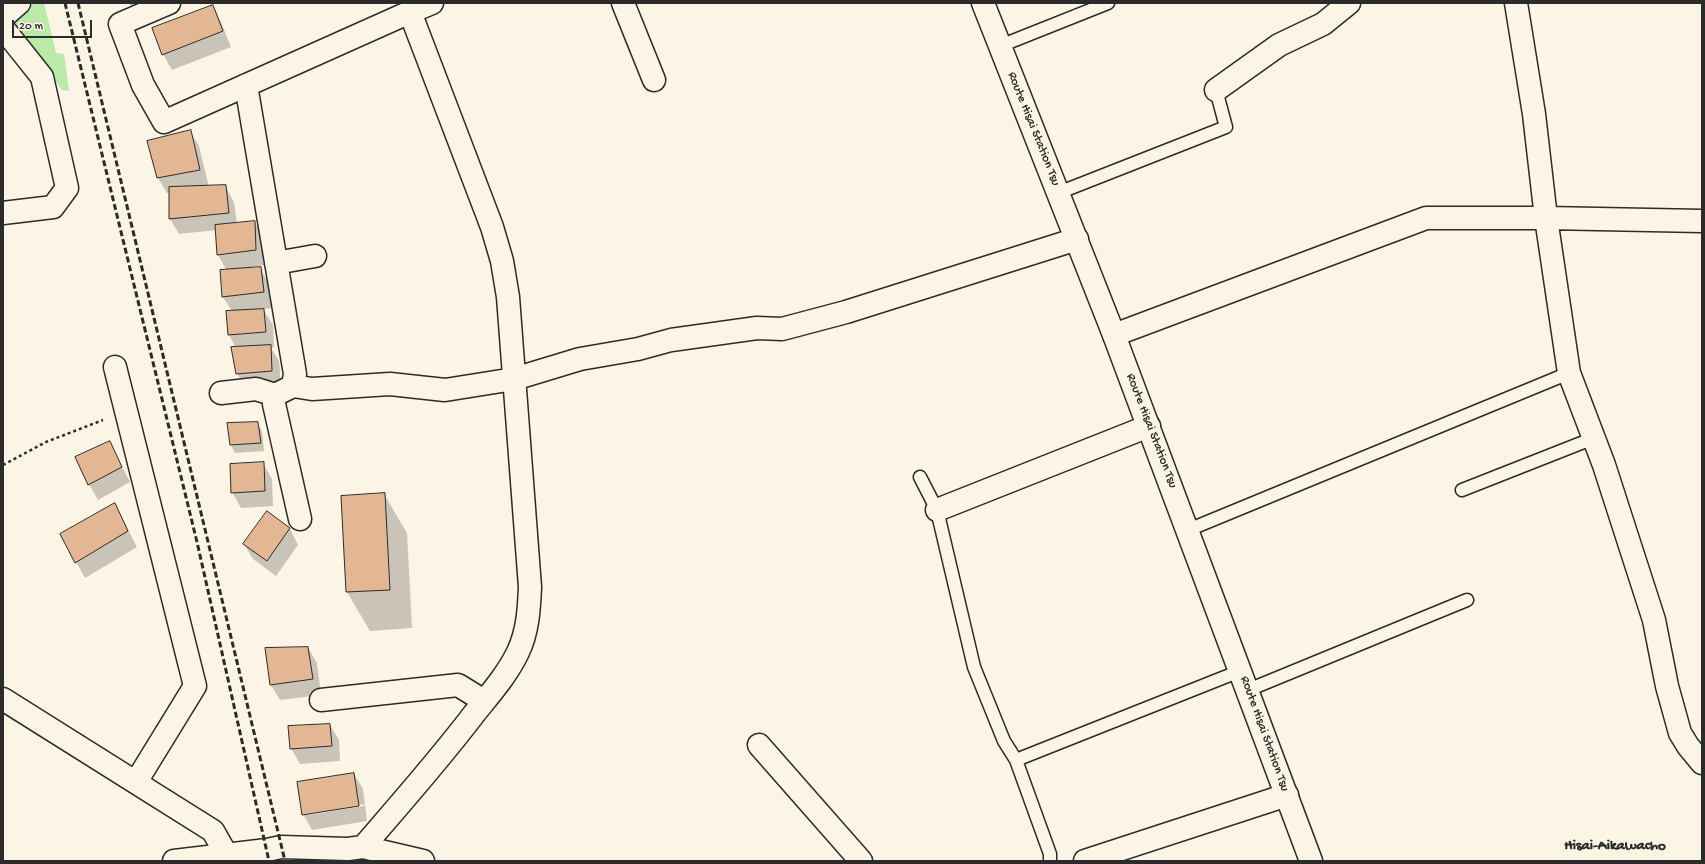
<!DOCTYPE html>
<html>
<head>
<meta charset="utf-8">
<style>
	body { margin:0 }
	#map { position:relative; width:1705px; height:864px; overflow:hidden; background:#fcf5e5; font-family:"Gochi Hand",sans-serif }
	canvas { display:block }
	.frame { position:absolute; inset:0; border:4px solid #2b2b2b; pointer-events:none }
	.scale { position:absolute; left:12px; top:20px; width:80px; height:18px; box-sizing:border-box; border:2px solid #2b2b2b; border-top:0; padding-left:5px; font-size:12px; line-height:14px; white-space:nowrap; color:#2b2b2b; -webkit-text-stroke:3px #fcf5e5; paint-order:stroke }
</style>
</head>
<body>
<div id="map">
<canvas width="1705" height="864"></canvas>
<div class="frame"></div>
<div class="scale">20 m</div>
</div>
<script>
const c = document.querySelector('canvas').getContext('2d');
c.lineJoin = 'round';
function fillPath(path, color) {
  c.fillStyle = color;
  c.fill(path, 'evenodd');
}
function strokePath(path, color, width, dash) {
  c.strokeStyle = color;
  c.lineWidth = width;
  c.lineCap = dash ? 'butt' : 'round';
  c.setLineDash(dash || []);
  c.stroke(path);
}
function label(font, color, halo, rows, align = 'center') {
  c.font = font + ' "Gochi Hand",sans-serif';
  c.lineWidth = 3.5;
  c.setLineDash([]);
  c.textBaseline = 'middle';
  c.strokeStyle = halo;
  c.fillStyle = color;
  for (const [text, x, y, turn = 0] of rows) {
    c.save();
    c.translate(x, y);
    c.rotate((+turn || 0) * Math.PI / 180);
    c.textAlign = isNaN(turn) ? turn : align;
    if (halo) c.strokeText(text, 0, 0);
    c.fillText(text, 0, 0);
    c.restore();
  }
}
const green = new Path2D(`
	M33,3H44L56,53L64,54L69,91L62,90L10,21Z`);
const shadow = new Path2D(`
	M129,3H139L131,6Z
	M213,6L221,22L231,47L172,70L163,54Z
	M190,131L199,146L209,187L225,186L234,202L237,224L255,222L264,238V265L251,267V269L260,268L269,284L272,308L263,309L273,325L274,347L271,348L279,361L281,386L246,389L237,373L236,348L229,335L227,312L232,311L223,297L221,271H227L218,255L216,230L179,234L170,219V193H167L158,178L148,142Z
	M257,423L262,431L264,451L235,453L231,445L228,424Z
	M109,442L130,482L98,500L89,484Z
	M263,463L272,479L273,506L241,508L232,492Z
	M384,494L407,533L412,628L370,631L347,592Z
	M115,504L137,547L85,578L61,535Z
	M267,513L290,529L298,545L276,576L253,559L244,544Z
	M308,648L317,663L321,695L280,700L271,685L266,649Z
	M330,725L339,740L340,761L300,764L291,748Z
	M354,774L363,789L367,821L312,830L303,814ZM364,804V806L308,815V813Z`);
const building = new Path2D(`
	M213,5L223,31L162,55L152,28Z
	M191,130L200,170L157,178L147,141Z
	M226,185L229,213L169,219V187Z
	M255,221L256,250L217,255L215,225Z
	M261,267L264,292L222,297L220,270Z
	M264,309L266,332L228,335L226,311Z
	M271,345L272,371L236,374L231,347Z
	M258,422L261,443L230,445L227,423Z
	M110,441L122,467L88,485L75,457Z
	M264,462L265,491L231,493L230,464Z
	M385,493L390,590L346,592L341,496Z
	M115,503L128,531L75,563L60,534Z
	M267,511L290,528L267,561L243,544Z
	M308,647L313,679L270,685L265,648Z
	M330,724L332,746L290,749L288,726Z
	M354,773L359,806L302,815L297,782Z`);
const path = new Path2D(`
	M3,465L46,442L103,420`);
const lane = new Path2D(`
	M1000,46L1108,3
	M1058,193L1226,127L1216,90
	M920,477L937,510L974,667L1004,741L1016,760L1050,854V861
	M1462,490L1594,438
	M1188,530L1569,373
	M1248,690L1467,600
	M1016,760L1240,671`);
const street = new Path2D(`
	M169,3L120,24L143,85L164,122L410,12L492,227L502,261L508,297L530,587C529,609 528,631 518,652C507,675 490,694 474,714C439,760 401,803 363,847
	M623,3L654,80
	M1516,3L1534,114L1546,218L1569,373L1604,465L1654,620L1667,686L1680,733L1688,746L1702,763
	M3,17L19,3
	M3,28L42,77L67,188L53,207L3,213
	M246,85L295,374L293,386
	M1216,90L1279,45L1323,24L1349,3
	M276,263L315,256
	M1114,335L1426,218H1546L1702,221
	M115,367L195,686L136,782
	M221,393L256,389L275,395L293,386L312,389L390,384L445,390L514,379L580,359L638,349L671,340L757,328L782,329L846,312L1077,239
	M275,395L274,404L300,519
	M937,510L1149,426
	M3,699L213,831L230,861
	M321,700L458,685L484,701
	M759,745L861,861
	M174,861L267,850L281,847L348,849L363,847L423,861
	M1085,861L1287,795`);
const secondary = new Path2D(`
	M983,3L1114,335L1311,861
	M410,12L432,3`);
const rail = new Path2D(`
	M65,3L197,542L269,861
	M78,3L285,861`);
const streetNames = [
	["Route Hisai Station Tsu",1033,129,68],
	["Route Hisai Station Tsu",1151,431,69],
	["Route Hisai Station Tsu",1264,734,70]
];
const quarterNames = [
	["Hisai-Aikawacho",1615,847]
];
fillPath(green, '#bae9a8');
fillPath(shadow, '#0003');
fillPath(building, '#e3b794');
strokePath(building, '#2b2b2b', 1);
strokePath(lane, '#2b2b2b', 15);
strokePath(street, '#2b2b2b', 25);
strokePath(secondary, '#2b2b2b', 25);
strokePath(path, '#2b2b2b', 2.5, [3, 3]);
strokePath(lane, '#fcf5e5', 12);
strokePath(street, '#fcf5e5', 22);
strokePath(secondary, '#fcf5e5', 22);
strokePath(rail, '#2b2b2b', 3, [6, 3]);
label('13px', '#2b2b2b', '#fcf5e5', streetNames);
label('bold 15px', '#2b2b2b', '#fcf5e5', quarterNames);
</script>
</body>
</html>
